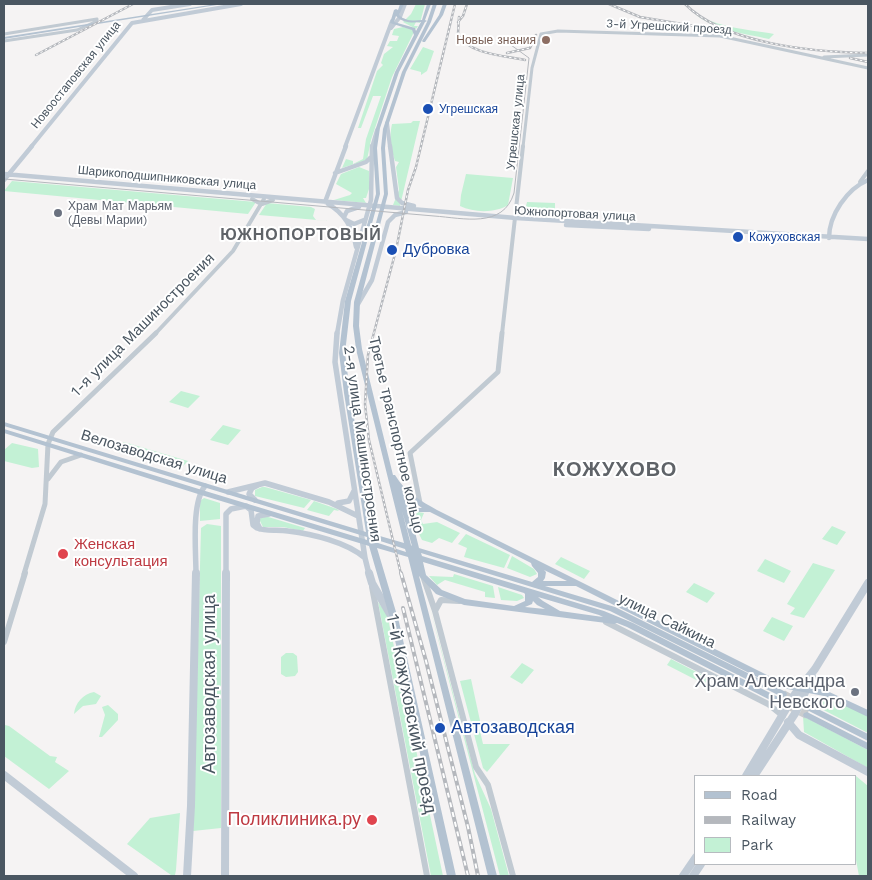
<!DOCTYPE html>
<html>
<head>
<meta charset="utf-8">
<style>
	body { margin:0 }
	#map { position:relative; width:872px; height:880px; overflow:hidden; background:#f5f3f3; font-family:"Work Sans",sans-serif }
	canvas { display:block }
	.frame { position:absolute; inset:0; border:5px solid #4a5661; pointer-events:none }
	.legend { position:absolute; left:694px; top:775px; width:162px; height:90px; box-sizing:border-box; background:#fff; border:1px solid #b7bbc0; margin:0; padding:6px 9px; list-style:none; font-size:15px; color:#4a5661 }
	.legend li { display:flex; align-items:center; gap:10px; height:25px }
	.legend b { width:25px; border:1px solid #b7bbc0 }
</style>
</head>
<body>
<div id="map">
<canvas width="872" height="880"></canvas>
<div class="frame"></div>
<ul class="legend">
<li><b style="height:6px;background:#b3c2d1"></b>Road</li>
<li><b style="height:6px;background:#b5b8bd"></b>Railway</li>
<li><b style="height:14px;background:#c3f1d5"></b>Park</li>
</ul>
</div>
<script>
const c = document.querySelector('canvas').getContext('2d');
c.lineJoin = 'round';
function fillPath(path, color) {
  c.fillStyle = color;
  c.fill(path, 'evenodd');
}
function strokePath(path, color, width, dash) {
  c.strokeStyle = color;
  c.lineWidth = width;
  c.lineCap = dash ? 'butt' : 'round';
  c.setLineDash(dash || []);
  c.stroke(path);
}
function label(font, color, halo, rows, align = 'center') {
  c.font = font + ' "Work Sans",sans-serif';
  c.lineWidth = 4;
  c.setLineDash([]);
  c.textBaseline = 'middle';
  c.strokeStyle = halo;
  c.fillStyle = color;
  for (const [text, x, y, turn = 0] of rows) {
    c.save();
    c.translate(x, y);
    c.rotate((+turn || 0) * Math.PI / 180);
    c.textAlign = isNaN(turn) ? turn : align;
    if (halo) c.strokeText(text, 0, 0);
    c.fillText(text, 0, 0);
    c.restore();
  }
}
const green = new Path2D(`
	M416,4H425L420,23L416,22L414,26H418L416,29L403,22L411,14Z
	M689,7C709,28 748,29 774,34L769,39C743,33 706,30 689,7Z
	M403,27L411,29L414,32L392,77L371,140L367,160L342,168L346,159L353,161V164L363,159L366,139L381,96H373L361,128H358L377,71L383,65L381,63L384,54L393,47L387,46L390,41H397L399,36L392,35L394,29Z
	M423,47L434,51L427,71L421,75V72L410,69Z
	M413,121H420L400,206L393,205L399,190L396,167L399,162L395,161C391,149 389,137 392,124L411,123Z
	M359,167L369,171L370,186L366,198H363L366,203L334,200L350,195L352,193L336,184L341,174Z
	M466,174L513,178L508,205C496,213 474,213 460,206L461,195Z
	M12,181L256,202L248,214L4,191Z
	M527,202L555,203V218L526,216L524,215Z
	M267,203L311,207L315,209L313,216L316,220L329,221L259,215Z
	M181,391L200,396L188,408L169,402Z
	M223,425L241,430L228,445L210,440Z
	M124,442L188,461L179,470L115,451Z
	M12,443L38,449L39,467L32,468L4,461V450Z
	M262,487H265L311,500L304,508L255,496V490Z
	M204,498L220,503V519L200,521V501Z
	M314,501L337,509L339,511L334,510L329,516L307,510Z
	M418,512L424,513L421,520L423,524L437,522L460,533L452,543L439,538L432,543L422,540L419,534L421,528L415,523L413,517Z
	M265,516L305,528L303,531L283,527H263L259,519Z
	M207,524L221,526V828L193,831L201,528Z
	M832,526L846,532L837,545L822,539Z
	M466,534L510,555L504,568L464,557L467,548L458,544Z
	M512,556L534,569L537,574L530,577L507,568Z
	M561,557L590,571L584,579L555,564Z
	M765,559L791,571L784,583L757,571Z
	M813,563L835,570L804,618L790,614L795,608L787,604Z
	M454,574L493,586L495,598L485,597V592L445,580L437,585L429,576L453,577Z
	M694,583L715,593L707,603L686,592Z
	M498,587L522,595L524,598L517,601L501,600Z
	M378,602L387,614L443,876H431Z
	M429,604L475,774L491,809L509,876H500Z
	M772,617L793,626L784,641L763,631Z
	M286,653H293L297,656L298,672L295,676L286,677L281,674V657Z
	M671,659L710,679L706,685L667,665Z
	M522,663L534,670L522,684L510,677Z
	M471,679L482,730L480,731L483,744H510L487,772L483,768L460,681Z
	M94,692L101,696L96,704L83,706L74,714C75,703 83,694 94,692Z
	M821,697H830L868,716V733L810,703Z
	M108,705L118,714V720L102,737H99L105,715L102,707Z
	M803,716L868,750V768L804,732Z
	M5,725L9,726L50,756L57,757L55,762L69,771L49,789L4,756Z
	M856,776L868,786V876H859L856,860Z
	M180,813L176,870L175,875H171L127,844L150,818Z`);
const primaryTunnel = new Path2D(`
	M783,694L810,708
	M779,701L807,715`);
const tertiaryFar3 = new Path2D(`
	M4,34L97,19
	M4,41L77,30L97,21V19
	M824,57L868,55
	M523,147L532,68L541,34L558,31L720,36L868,68`);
const tertiaryFar2 = new Path2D(`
	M860,182L868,171
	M252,199L261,204
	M262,204L273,200
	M155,334L233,251L264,199
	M502,334L523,146`);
const tertiaryFar1 = new Path2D(`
	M48,479L61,462L81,455
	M420,503L410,453L498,372L502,333
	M24,574L45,504L48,444L53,432L156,333`);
const tertiary = new Path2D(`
	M423,576L435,611L476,767L488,785L513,876
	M372,587L427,876
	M435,611L441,600L459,601
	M606,622L768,704L783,716
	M4,642L25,573`);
const secondaryFar3 = new Path2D(`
	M143,20L152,10L190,4
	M391,28L400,17L405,4
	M387,123L390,147
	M31,147L132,23L241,4
	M345,147L392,21
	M372,147L377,130`);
const secondaryFar2 = new Path2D(`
	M390,146L397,198L402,203L414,206
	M335,173L366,162L370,158
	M4,174L516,218L868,239
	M4,180L32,146
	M325,202L346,146
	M328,204C344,213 353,229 356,247
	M344,217L347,211L359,207
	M346,220L354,224L364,220
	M566,225L649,229
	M829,238C829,215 847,189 868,180
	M358,304L372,280L388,222L395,215L406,212
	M337,334L343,300L371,200L372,146`);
const secondaryFar1 = new Path2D(`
	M337,333L335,362L365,558L369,574
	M228,492L265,483L329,502L358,516
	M255,500L249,494L252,488L258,485
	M338,503L349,501L354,491
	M260,529L257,523L258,516L269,514
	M196,574C196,551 191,503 205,486
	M226,574V514L231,509L246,506L251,510L253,525L257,528C267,532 277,529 288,531C312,534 347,542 365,558`);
const secondary = new Path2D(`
	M369,573L372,583L390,614
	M788,722L799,735L868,772
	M4,775L134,876
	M746,776L795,694L815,669L868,583
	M754,776L796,712L812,677
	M187,876L191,806L196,573
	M225,876L226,573
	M683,876L696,857
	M693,876L701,864`);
const primary = new Path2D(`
	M216,4H223L4,39V37Z
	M400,4H404L399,15C405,21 413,21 422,20L427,4H431L425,20L427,21L425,22L399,72L380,128L377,148L380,194L351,301L345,353L350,393L373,534L404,543L356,349L353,326L354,302L384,194L381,148L383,129L402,72L427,22L433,4H437L431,22L406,72L387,129L385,148L388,194L360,302L359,326L362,349L393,475H395C405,492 421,501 437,510L781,682L825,690L868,710V717L824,696L777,687L576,586H545L615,607L786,692L787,694L786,696L783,697L780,696L610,611L421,553L422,556L604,611L633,623L782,699L783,701L782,703L779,704L776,703L627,627L617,623L614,624L464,605L436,594L419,576L497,876H488L408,557L377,548L399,622L456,876H447L391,622L369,546L198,494L4,433V429L202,490L367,540V537L4,426V422L366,532L344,393L339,353L345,301L376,194L373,148L376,128L395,72L414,35L412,30L390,23L394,10L396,9L398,10ZM396,16C403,23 412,23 421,22L416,31L415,28L394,22ZM404,495L422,508H413L410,513ZM402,511L412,546L411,545ZM417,512H430L531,563L532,566L538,573V577L532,582L419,548L412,520ZM374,539L405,549L406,552L375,542ZM423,562L524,593L525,594V601L514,606L465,599L442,590L426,575ZM544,570L567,581H543L545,578L546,572ZM538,597L599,615L603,617L560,611L543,601ZM533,601L537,605L545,609L525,607L532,604Z
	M443,4H447L443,15L425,42H423L422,41L439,15Z
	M810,705L868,734V741L807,710L806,708L807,706Z
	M807,712L868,743V750L804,717L803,715L804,713Z`);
const tram = new Path2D(`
	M4,179L434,216C463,218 503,229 514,193L529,58L511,45L522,40L532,44`);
const railFar1 = new Path2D(`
	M609,4L640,17L712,29
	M685,4C725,44 813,52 868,53
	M459,17L458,34C467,54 506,56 525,60
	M458,22L463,16L467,4
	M507,53L530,48L536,35
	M36,55L133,4
	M850,58L868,62
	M401,574L369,440L365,404L368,355L396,250L408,190L416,167L455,4`);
const rail = new Path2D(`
	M401,573L426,661L468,827L478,876
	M403,608L468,876`);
const markers = [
	[546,40,5,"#8d6e63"],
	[428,109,6,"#1a4fb4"],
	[58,213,5,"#6b7280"],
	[738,237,6,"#1a4fb4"],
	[392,250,6,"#1a4fb4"],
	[63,554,6,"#e0444e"],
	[855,692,5,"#6b7280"],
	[440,728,6,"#1a4fb4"],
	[372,820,6,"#e0444e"]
];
const farStreetnames = [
	["3-й Угрешский проезд",669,27,3],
	["Новоостаповская улица",76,75,-51],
	["Угрешская улица",516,122,-84],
	["Шарикоподшипниковская улица",167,178,5],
	["Южнопортовая улица",575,214,3]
];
const farEducationnames = [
	["Новые знания",536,40]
];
const farTransitnames = [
	["Угрешская",439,109],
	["Кожуховская",749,237]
];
const farWorshipnames = [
	["Храм Мат Марьям",68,206],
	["(Девы Марии)",68,220]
];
const transitNames = [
	["Дубровка",403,250]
];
const streetNames = [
	["1-я улица Машиностроения",143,325,-45],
	["Третье транспортное кольцо",396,435,77],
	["2-я улица Машиностроения",362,444,82],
	["Велозаводская улица",154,457,17],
	["улица Сайкина",667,621,26]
];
const healthNames = [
	["Женская",74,545],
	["консультация",74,562]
];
const farDistrictnames = [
	["ЮЖНОПОРТОВЫЙ",301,235]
];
const nearWorshipnames = [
	["Храм Александра",845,682],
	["Невского",845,703]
];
const nearStreetnames = [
	["Автозаводская улица",210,684,-90],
	["1-й Кожуховский проезд",411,714,79]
];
const nearTransitnames = [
	["Автозаводская",451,728]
];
const nearHealthnames = [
	["Поликлиника.ру",361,820]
];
const districtNames = [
	["КОЖУХОВО",615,470]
];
fillPath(green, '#c3f1d5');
strokePath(primaryTunnel, '#caccce', 8, [8, 4]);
strokePath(tertiaryFar3, '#c1cad2', 3);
strokePath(tertiaryFar2, '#c1cad2', 4);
strokePath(tertiaryFar1, '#c1cad2', 5);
strokePath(tertiary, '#c1cad2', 6);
strokePath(secondaryFar3, '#c1cbd6', 4);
strokePath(secondaryFar2, '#c1cbd6', 4.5);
strokePath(secondaryFar1, '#c1cbd6', 5.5);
strokePath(secondary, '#c1cbd6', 8);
fillPath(primary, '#b3c2d1');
strokePath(tram, '#b5b8bd', 1);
strokePath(railFar1, '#b5b8bd', 2.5);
strokePath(rail, '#b5b8bd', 4);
strokePath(railFar1, '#fff', 1, [2.5]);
strokePath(rail, '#fff', 2, [5]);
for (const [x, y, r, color] of markers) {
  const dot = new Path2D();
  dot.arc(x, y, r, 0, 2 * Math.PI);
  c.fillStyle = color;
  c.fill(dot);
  strokePath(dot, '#fff', 2);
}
label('12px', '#4a5661', '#fff', farStreetnames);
label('12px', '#785e54', '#fff', farEducationnames, 'right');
label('12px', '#164399', '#fff', farTransitnames, 'left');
label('12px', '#5b616d', '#fff', farWorshipnames, 'left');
label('15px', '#164399', '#fff', transitNames, 'left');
label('15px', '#4a5661', '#fff', streetNames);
label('15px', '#be3a42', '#fff', healthNames, 'left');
c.letterSpacing = '1px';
label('bold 16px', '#5f6368', '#fff', farDistrictnames);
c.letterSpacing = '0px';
label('18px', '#5b616d', '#fff', nearWorshipnames, 'right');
label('18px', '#4a5661', '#fff', nearStreetnames);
label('18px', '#164399', '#fff', nearTransitnames, 'left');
label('18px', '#be3a42', '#fff', nearHealthnames, 'right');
c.letterSpacing = '1px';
label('bold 20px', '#5f6368', '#fff', districtNames);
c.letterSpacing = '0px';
</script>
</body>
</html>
